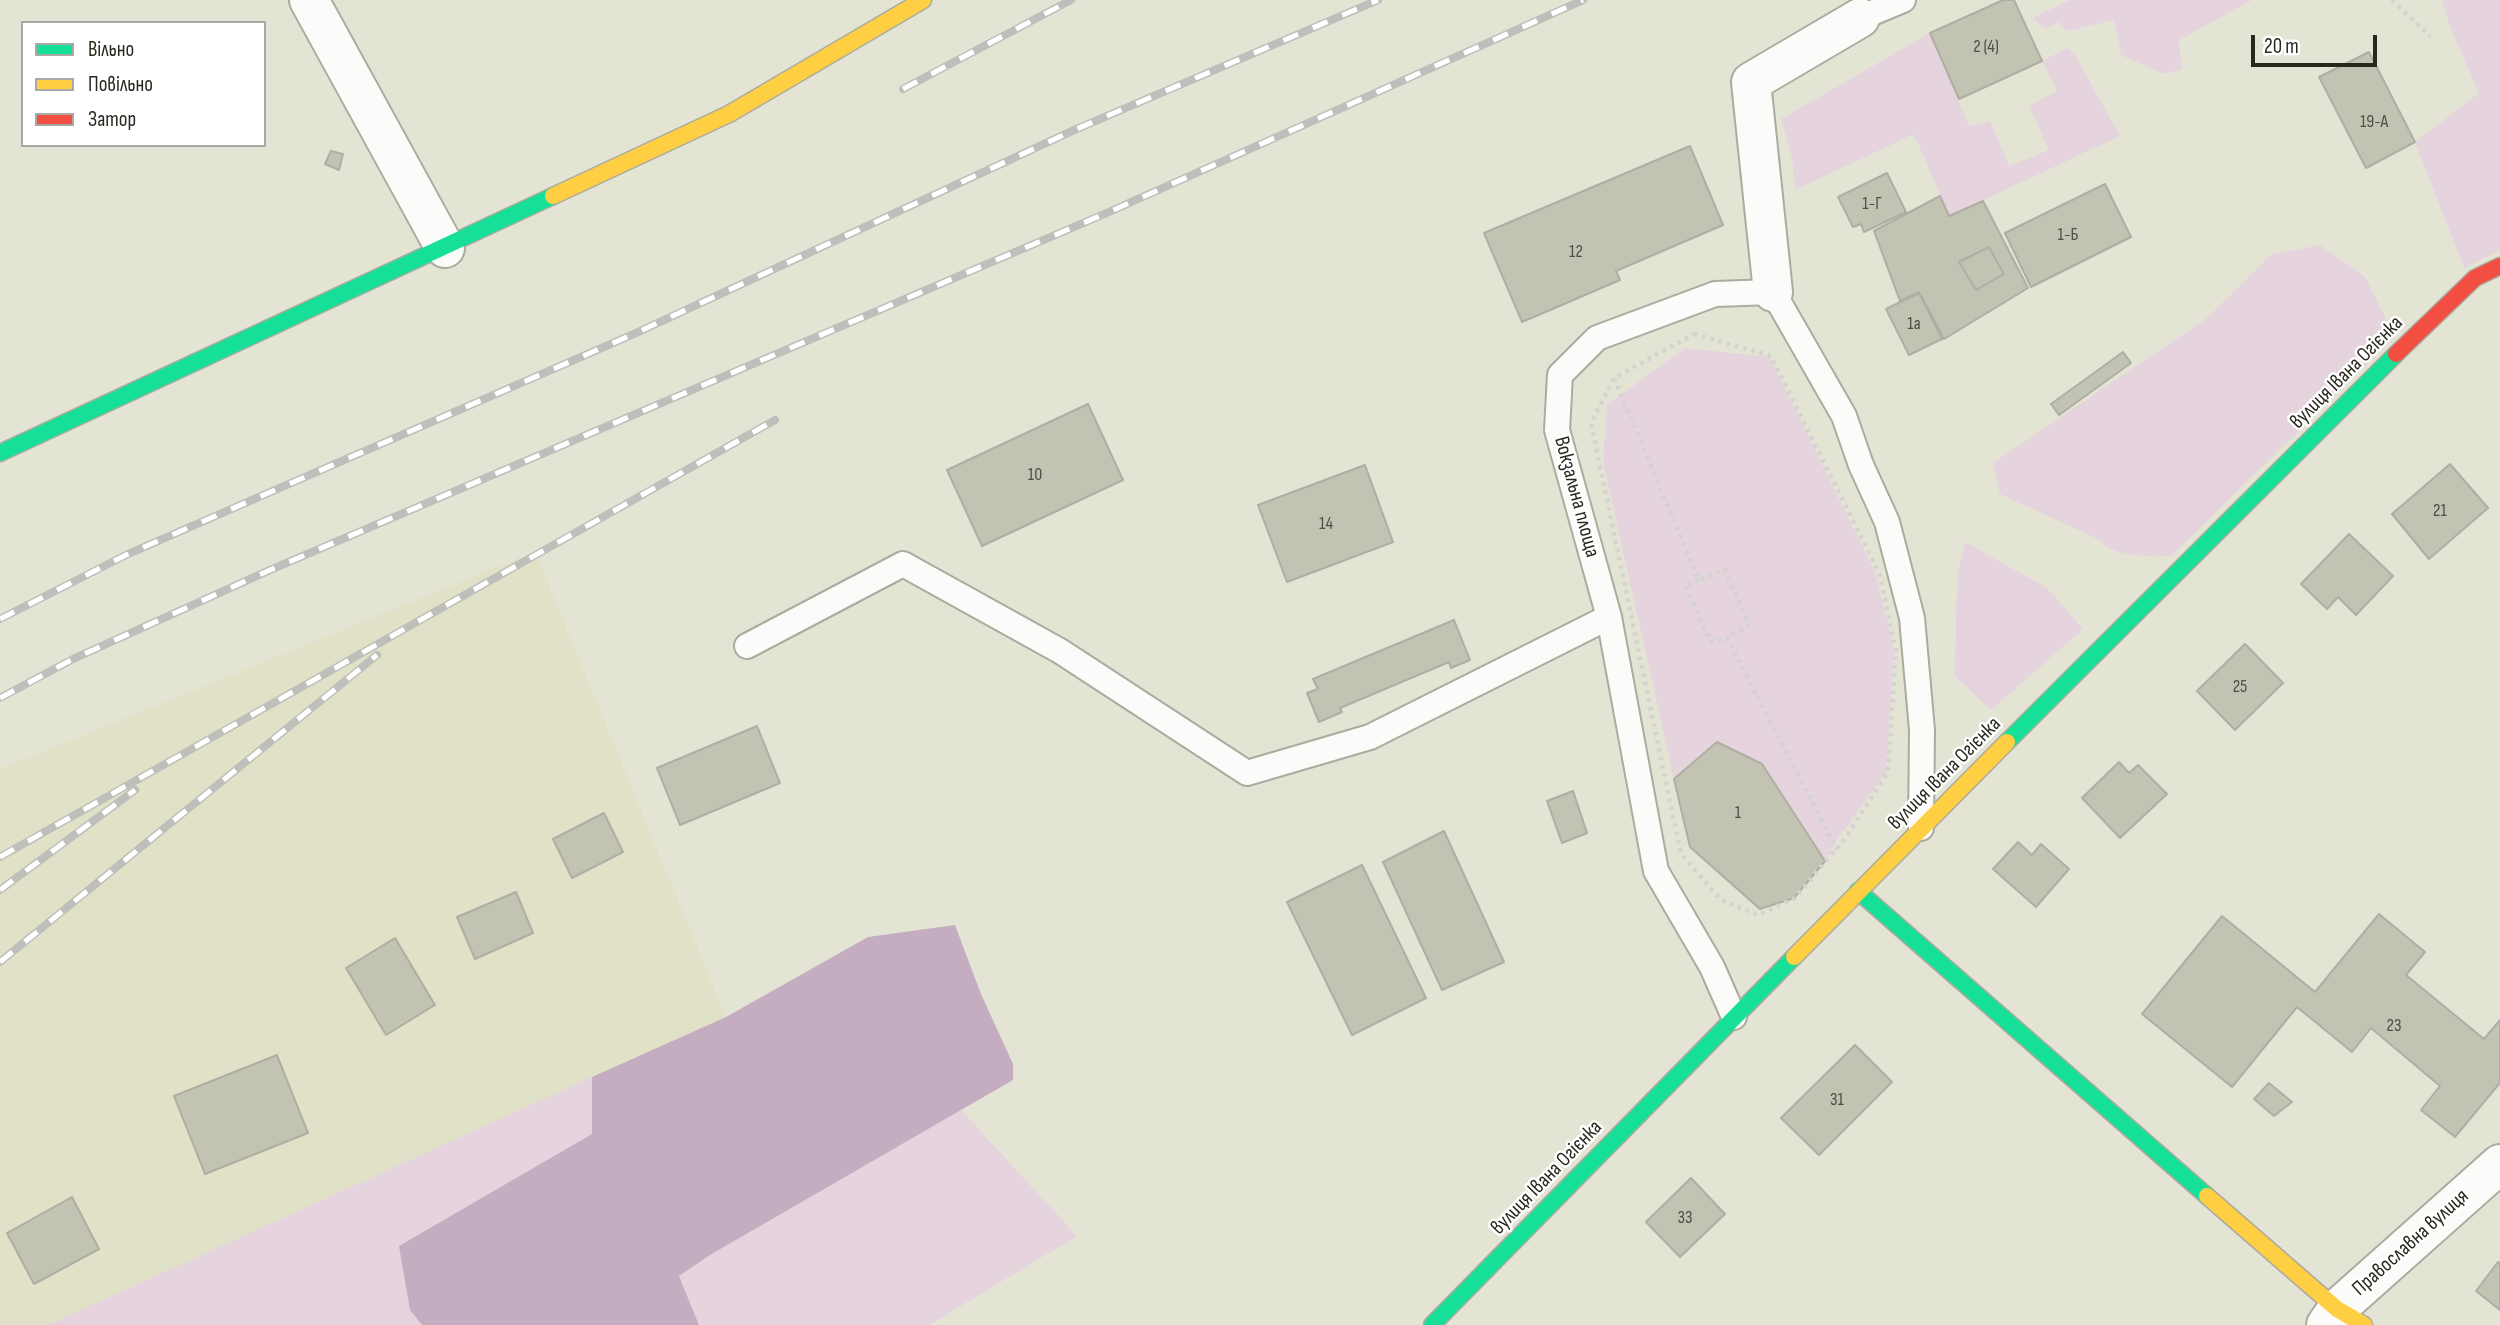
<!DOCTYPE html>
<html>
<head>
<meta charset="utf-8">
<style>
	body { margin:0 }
	#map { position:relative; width:2500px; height:1325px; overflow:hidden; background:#e4e4d5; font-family:"Sofia Sans Condensed",sans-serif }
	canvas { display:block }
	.legend { position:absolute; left:21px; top:21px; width:245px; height:126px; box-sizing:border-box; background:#fff; border:2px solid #a9a9a5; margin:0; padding:9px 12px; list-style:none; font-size:21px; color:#28281d }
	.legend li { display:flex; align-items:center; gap:14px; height:35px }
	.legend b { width:35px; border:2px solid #a9a9a5 }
	.scale { position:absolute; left:2251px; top:35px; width:126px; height:32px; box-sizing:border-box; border:4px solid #28281d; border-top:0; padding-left:9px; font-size:21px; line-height:24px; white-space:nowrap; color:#28281d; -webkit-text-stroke:5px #fff; paint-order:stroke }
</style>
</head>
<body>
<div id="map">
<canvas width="2500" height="1325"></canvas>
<ul class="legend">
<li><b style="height:9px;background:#16e098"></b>Вільно</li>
<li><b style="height:9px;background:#ffcf43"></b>Повільно</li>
<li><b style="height:9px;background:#f24e42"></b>Затор</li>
</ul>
<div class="scale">20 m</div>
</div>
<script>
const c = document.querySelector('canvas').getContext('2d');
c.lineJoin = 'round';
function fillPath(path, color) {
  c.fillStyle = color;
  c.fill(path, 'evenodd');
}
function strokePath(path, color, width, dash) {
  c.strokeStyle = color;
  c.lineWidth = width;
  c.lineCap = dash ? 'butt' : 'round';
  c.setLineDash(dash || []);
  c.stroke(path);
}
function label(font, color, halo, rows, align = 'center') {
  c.font = font + ' "Sofia Sans Condensed",sans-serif';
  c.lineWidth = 5;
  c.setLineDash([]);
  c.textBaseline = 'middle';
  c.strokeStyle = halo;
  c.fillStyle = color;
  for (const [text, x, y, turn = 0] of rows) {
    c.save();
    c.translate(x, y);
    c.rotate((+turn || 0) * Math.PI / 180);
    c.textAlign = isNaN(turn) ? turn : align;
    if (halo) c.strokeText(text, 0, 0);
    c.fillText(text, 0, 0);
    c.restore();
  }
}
const built = new Path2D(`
	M535,552L726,1017L48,1325H0V769Z`);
const green = new Path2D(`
	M2070,0H2252L2179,40L2182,69L2164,74L2121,55L2114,20L2067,31L2058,22L2046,29L2032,18Z
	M2442,0H2500V250L2464,268L2415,142L2479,93L2450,27Z
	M1930,33L1969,126L1990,121L2009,166L2049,150L2029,106L2057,91L2042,61L2068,48L2076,57L2120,136L1949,216L1914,134L1795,190L1792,158L1781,119Z
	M2320,245L2365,277L2395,337L2171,556C2147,555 2115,559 2098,539L2000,494L1993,463L2206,319L2271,255Z
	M1685,348L1770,357L1876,575L1894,651L1886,772L1837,840L1825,861L1762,764L1674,779L1603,462L1607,405Z
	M1965,542L2047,588L2083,629L1991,710L1955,676L1957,578Z
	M592,1077L593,1134L400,1246L410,1310L422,1325H48Z
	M961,1110L1077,1236L929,1325H699L679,1276L710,1255Z`);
const water = new Path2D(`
	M955,925L981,994L1013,1064V1080L710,1255L679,1276L699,1325H422L410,1310L399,1246L592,1134V1077L726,1017L868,937Z`);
const building = new Path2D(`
	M2003,0H2014L2042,61L1959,99L1930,33Z
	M2369,52L2415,142L2366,168L2319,77Z
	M1690,146L1723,225L1616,271L1620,280L1522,322L1484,233Z
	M331,151L343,154L339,170L325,164Z
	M1887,173L1906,212L1864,232L1861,224L1853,227L1838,197Z
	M2105,184L2131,237L2031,287L2005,233Z
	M1940,196L1949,216L1983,201L2028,288L1944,339L1919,292L1900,301L1874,231ZM1989,247L2004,274L1976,290L1959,262Z
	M1989,247L2004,274L1976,290L1959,262Z
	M1919,293L1942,339L1909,355L1886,309Z
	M2123,352L2131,363L2059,415L2051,404Z
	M1088,404L1123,480L982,546L947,470Z
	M2450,464L2488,508L2429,559L2392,514Z
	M1365,465L1393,542L1287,582L1258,505Z
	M2349,534L2393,576L2356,615L2338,597L2327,609L2301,584Z
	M1454,620L1470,660L1451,668L1449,662L1340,708L1342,712L1319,722L1307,693L1318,689L1313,679Z
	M2245,644L2283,683L2235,730L2197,691Z
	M757,726L780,783L680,825L657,768Z
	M1717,742L1762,764L1825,861L1794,898L1760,909L1690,847L1674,779Z
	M2119,762L2129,773L2138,765L2167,794L2120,838L2082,798Z
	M1573,791L1587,833L1562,843L1547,801Z
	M604,813L623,852L572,878L553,839Z
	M1444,831L1504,962L1442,990L1383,862Z
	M2018,842L2032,855L2041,844L2069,869L2036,907L1993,869Z
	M1362,865L1426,998L1352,1035L1287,902Z
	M516,892L533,933L475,959L457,917Z
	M2379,914L2425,952L2406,975L2484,1039L2500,1020V1083L2455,1137L2421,1110L2440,1086L2371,1028L2352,1052L2297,1007L2232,1087L2142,1014L2222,916L2315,992Z
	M395,938L435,1005L386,1035L346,968Z
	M1855,1045L1892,1082L1819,1155L1781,1118Z
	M277,1055L308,1133L205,1174L174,1096Z
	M2269,1083L2292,1102L2274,1116L2254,1099Z
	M1691,1178L1725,1214L1680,1257L1646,1222Z
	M72,1197L99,1249L34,1284L7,1233Z
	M2498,1262L2500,1263V1310L2476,1291Z`);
const path = new Path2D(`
	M2392,0L2430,36
	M1694,334L1771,356L1880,575L1896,651L1888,772L1846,837L1795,898L1758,915L1721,900L1681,854L1591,423L1614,378Z
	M1614,378L1699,580L1725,570L1749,625L1727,638L1837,850
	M1699,580L1685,585L1711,642L1727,638`);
const lane = new Path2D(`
	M1860,18L1903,0
	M747,646L903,564L1060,651L1247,773L1370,737L1609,617
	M1734,1017L1712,967L1656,871L1609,617L1557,430L1560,375L1597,338L1715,294L1773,292L1844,416L1861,465L1887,522L1912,618L1922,730L1921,828`);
const street = new Path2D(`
	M309,0L445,248
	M1773,292L1751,82L1860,18
	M2326,1325L2337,1309L2500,1164`);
const fast = new Path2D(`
	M0,453L553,196
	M2007,742L2396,354
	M1858,891L2207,1196
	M1432,1325L1794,957`);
const slow = new Path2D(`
	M553,196L729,114L923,0
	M1794,957L2007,742
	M2207,1196L2337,1309L2364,1325`);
const jam = new Path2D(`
	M2396,354L2475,278L2500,266`);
const rail = new Path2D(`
	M903,89L1071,0
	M0,619L128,554L636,333L1072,131L1378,0
	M0,698L73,659L270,570L1109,212L1583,0
	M0,857L775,420
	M0,890L135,790
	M0,962L377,655`);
const numberNames = [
	["2 (4)",1986,47],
	["19-А",2374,122],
	["1-Г",1872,204],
	["1-Б",2068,235],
	["12",1576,252],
	["1а",1914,324],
	["10",1035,475],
	["21",2440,511],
	["14",1326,524],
	["25",2240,687],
	["1",1738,813],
	["23",2394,1026],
	["31",1837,1100],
	["33",1685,1218]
];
const streetNames = [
	["вулиця Івана Огієнка",2347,373,-45],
	["Вокзальна площа",1576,497,75],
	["вулиця Івана Огієнка",1945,774,-45],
	["вулиця Івана Огієнка",1547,1178,-46],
	["Православна вулиця",2411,1243,-42]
];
fillPath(built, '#e1e1c7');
fillPath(green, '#e5d3de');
fillPath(water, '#c4adc0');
fillPath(building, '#c3c3b4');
strokePath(building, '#aeaea2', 2);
strokePath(lane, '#abab9f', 28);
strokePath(street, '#abab9f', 42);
strokePath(fast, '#abab9f', 19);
strokePath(slow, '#abab9f', 19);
strokePath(jam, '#abab9f', 19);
strokePath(path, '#d3d3cf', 4.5, [3.5, 5]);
strokePath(lane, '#fbfbf9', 24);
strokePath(street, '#fbfbf9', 38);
strokePath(fast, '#16e098', 16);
strokePath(slow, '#ffcf43', 16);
strokePath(jam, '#f24e42', 16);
strokePath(rail, '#bebebb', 8);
strokePath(rail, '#fff', 5, [16]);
label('18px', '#4f4f43', null, numberNames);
label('21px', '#28281d', '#fff', streetNames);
</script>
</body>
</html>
